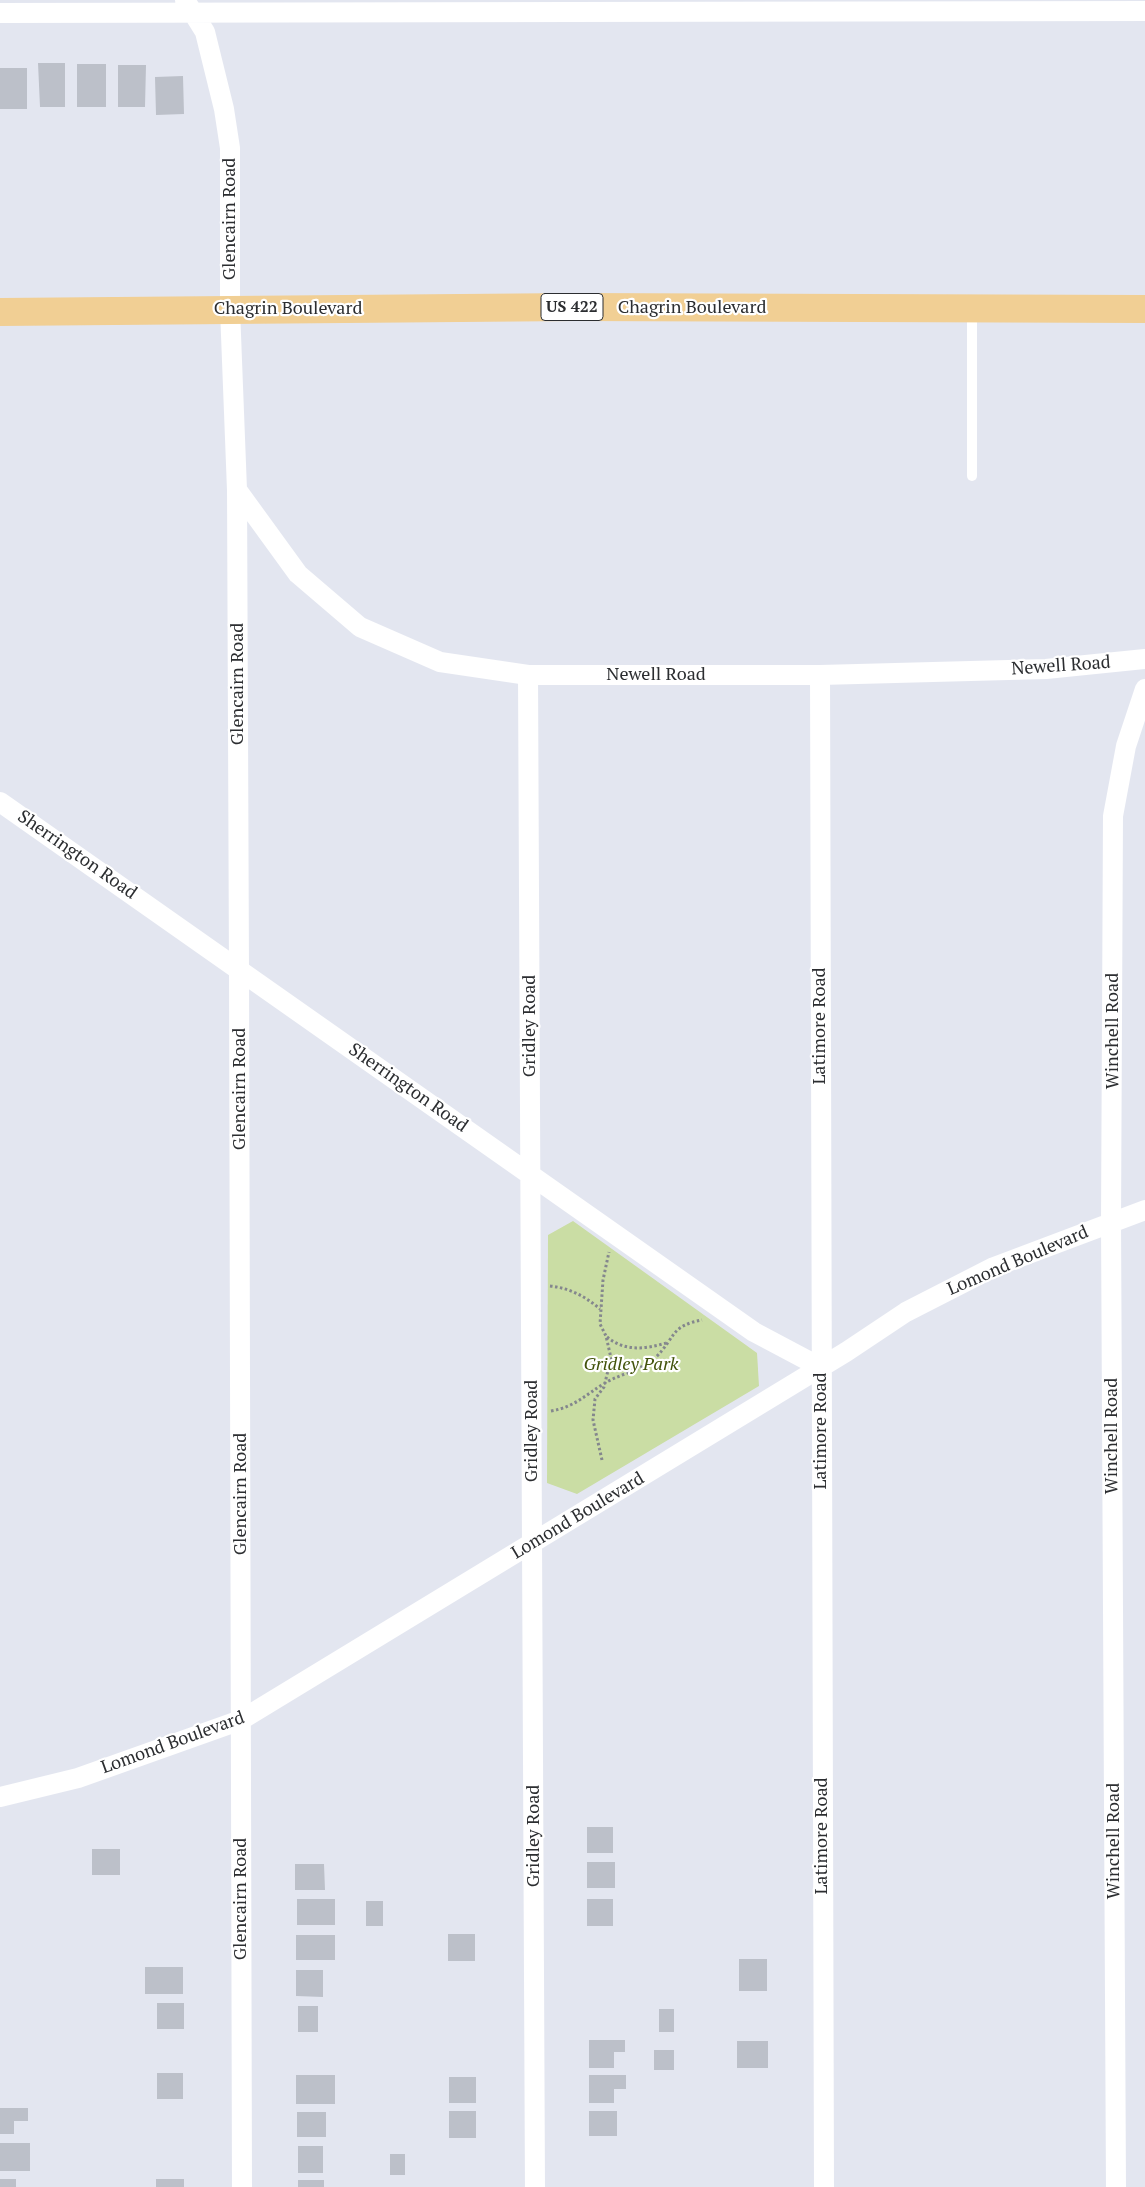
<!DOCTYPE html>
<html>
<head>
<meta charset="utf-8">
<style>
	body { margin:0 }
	canvas { display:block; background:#e3e6f0 }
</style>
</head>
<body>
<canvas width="1145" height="2187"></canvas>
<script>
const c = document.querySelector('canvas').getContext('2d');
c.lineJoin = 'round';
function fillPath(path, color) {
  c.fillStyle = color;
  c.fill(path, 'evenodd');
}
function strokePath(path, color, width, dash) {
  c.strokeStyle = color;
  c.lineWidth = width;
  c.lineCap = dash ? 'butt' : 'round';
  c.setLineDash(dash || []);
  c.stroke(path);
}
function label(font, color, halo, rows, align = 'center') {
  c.font = font + ' "PT Serif",serif';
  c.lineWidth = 4.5;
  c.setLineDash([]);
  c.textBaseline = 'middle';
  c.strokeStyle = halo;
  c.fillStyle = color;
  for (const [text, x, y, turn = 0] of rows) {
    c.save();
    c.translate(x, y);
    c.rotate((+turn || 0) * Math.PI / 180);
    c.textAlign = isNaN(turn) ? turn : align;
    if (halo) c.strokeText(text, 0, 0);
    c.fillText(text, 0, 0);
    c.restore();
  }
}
const green = new Path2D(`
	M573,1221L757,1353L759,1386L577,1494L547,1483L548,1235Z`);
const building = new Path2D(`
	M38,63H65V107H40Z
	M77,64H106V107H77Z
	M118,65H146L145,107H118Z
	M0,68H27V109H0Z
	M183,76L184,114L156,115L155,77Z
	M587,1827H613V1853H587Z
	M92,1849H120V1875H92Z
	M587,1862H615V1888H587Z
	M295,1864H324L325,1890H295Z
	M297,1899H335V1925H297Z
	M587,1899H613V1926H587Z
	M366,1901H383V1926H366Z
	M448,1934H475V1961H448Z
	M296,1935H335V1960H296Z
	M739,1959H767V1991H739Z
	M145,1967H183V1994H145Z
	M296,1970H323V1997L296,1996Z
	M157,2003H184V2029H157Z
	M298,2006H318V2032H298Z
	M659,2009H674V2032H659Z
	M589,2040H625V2052H614V2068H589Z
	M737,2041H768V2068H737Z
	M654,2050H674V2070H654Z
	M157,2073H183V2099H157Z
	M296,2075H335V2104H296Z
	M589,2075H626V2089H614V2103H589Z
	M449,2077H476V2103H449Z
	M0,2108H28V2121H14V2134H0Z
	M449,2111H476V2138H449Z
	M589,2111H617V2136H589Z
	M297,2112H326V2137H297Z
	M0,2143H30V2171H0Z
	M298,2146H323V2173H298Z
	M390,2154H405V2175H390Z
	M0,2179H16V2187H0Z
	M156,2179H184V2187H156Z
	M298,2180H324V2187H298Z`);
const path = new Path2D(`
	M550,1286C569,1288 585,1296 600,1309
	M607,1337C625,1352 646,1349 666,1343
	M551,1411C575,1407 585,1395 605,1383C622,1373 641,1371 656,1357C676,1337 670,1326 702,1320
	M602,1460L593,1420L595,1399L604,1387L611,1358L606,1336L600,1324L603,1280L609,1252`);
const service = new Path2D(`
	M972,476V309`);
const minor = new Path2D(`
	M185,0L205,32L224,109L230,148V309L237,490L239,969L242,2187
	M0,13L1145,11
	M237,490L298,574L360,627L440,662L528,675H820L1046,669L1145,659
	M528,675L535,2187
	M820,675L824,2187
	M0,802L754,1332L820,1367
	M0,1797L78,1778L241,1720L846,1352L906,1312L994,1267L1145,1210
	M1116,2187L1111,1222L1113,816L1126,746L1145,689`);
const primary = new Path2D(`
	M0,312L575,307L1145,309`);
const shields = [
	[572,307,62]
];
const shieldNames = [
	["US 422",572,307]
];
const streetNames = [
	["Glencairn Road",230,219,-90],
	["Chagrin Boulevard",692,308],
	["Chagrin Boulevard",288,309],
	["Newell Road",1061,666,-4],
	["Newell Road",656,675],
	["Glencairn Road",238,684,-90],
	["Sherrington Road",77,855,35],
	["Gridley Road",530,1026,-90],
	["Latimore Road",820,1026,-90],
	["Winchell Road",1113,1031,-90],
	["Sherrington Road",408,1088,35],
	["Glencairn Road",240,1089,-90],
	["Lomond Boulevard",1018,1261,-23],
	["Gridley Road",532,1431,-90],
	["Latimore Road",821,1431,-90],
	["Winchell Road",1112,1436,-90],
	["Glencairn Road",241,1494,-90],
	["Lomond Boulevard",578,1516,-31],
	["Lomond Boulevard",173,1743,-20],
	["Gridley Road",534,1836,-90],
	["Latimore Road",822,1836,-90],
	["Winchell Road",1114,1841,-90],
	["Glencairn Road",241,1899,-90]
];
const parkNames = [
	["Gridley Park",631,1365]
];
fillPath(green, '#cadda4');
fillPath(building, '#bcc0c9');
strokePath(path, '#84878d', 3, [2.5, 2.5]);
strokePath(service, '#fff', 10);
strokePath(minor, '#fff', 20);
strokePath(primary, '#f1cf94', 28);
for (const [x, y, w] of shields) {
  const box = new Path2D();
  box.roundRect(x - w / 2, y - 13.5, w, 27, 4);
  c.fillStyle = '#fff';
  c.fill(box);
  strokePath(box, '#2b2d30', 1);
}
label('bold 16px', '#2b2d30', null, shieldNames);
label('18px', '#2b2d30', '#fff', streetNames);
label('italic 18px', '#42530b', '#fff', parkNames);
</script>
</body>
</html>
